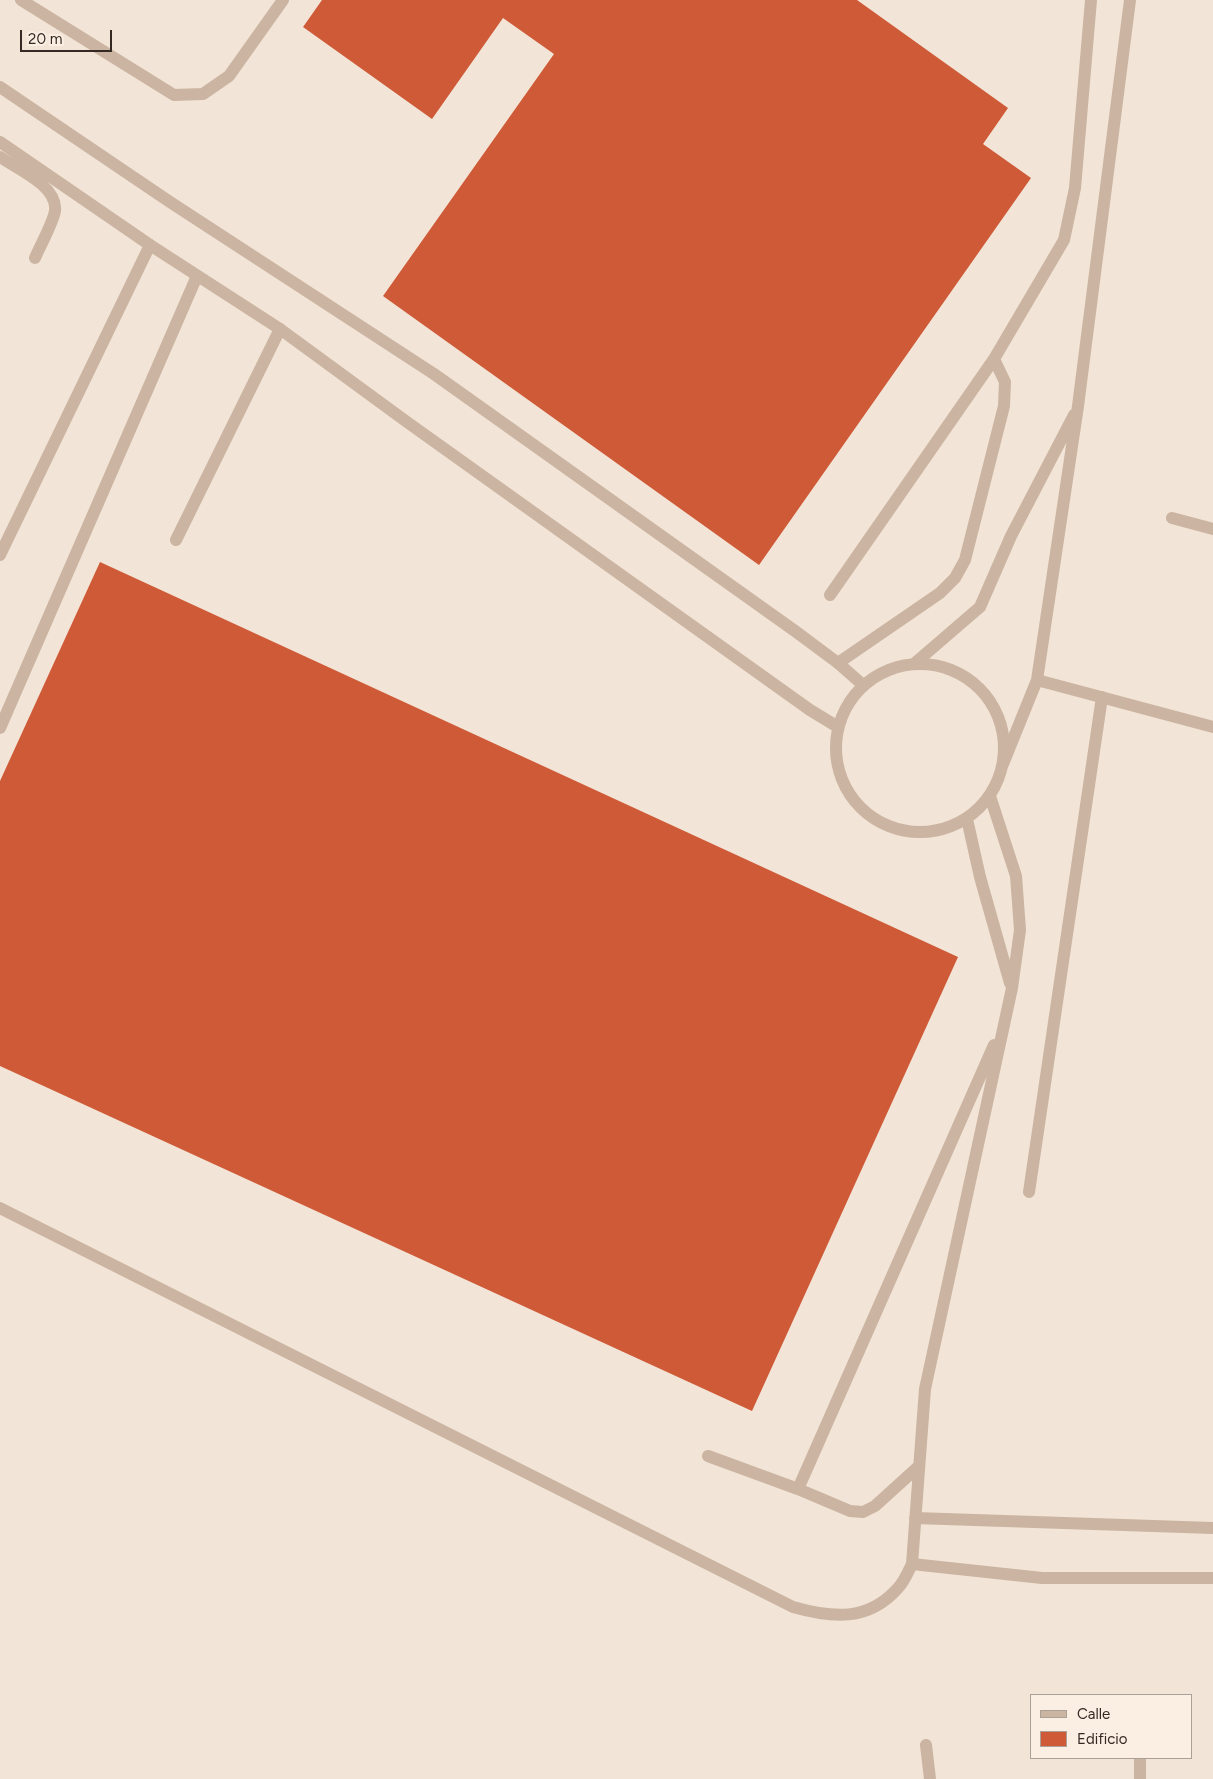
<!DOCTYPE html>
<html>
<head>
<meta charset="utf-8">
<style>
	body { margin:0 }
	#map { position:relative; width:1213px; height:1779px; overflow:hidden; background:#f2e4d6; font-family:Figtree,sans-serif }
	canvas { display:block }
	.legend { position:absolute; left:1030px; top:1694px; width:162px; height:65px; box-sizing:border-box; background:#faefe2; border:1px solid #aba096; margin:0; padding:6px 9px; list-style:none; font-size:15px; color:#352924 }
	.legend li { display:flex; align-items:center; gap:10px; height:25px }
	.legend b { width:25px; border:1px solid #aba096 }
	.scale { position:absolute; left:20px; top:30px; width:92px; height:22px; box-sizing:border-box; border:2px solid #352924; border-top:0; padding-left:6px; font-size:15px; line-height:18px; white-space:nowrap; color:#352924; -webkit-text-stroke:4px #faefe2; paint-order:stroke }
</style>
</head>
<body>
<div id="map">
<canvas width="1213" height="1779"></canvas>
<ul class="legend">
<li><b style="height:6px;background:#cbb4a1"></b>Calle</li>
<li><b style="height:14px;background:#cf5a37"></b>Edificio</li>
</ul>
<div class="scale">20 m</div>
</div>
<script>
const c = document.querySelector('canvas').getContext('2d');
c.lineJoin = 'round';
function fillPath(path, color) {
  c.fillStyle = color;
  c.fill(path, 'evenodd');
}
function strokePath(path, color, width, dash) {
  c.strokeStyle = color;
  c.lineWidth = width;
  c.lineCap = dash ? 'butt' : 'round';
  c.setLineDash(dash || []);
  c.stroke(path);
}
const building = new Path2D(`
	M322,0H857L1008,108L983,144L1031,178L759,565L383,296L554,54L503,18L432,119L303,27Z
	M100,562L958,957L752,1411L0,1066V781Z`);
const service = new Path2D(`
	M21,0L174,95L203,94L229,76L283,0
	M0,157C18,169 58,186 55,211C53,223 40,246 35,258
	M176,540L280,329
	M0,555L150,245
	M830,595L994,359L1064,240L1075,188L1091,0
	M838,663L940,593L955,578L965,560L1004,406L1005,382L994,359
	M915,663L980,607L1011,536L1074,415
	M1037,680L1213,727
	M0,728L197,276
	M1003,764L1037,680L1078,406L1130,0
	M967,819L980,877L1010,983
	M1029,1192L1102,697
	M0,1208L793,1607C832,1618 868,1622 898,1588C904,1582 908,1572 912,1564L925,1389L1012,988L1020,930L1016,876L990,796
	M708,1456L798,1489L850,1511L863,1512L875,1506L918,1467
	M798,1489L994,1045
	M915,1518L1213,1528
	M912,1564L1042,1578H1213
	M1140,1758V1779`);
const minor = new Path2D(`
	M0,87L170,202L434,374L795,631L838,663L863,685
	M0,142L150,245L280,329L407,422L810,710L838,727
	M1172,518L1213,529
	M836 748a84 84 0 1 1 168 0a84 84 0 1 1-168 0Z
	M926,1745L930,1779`);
fillPath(building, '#cf5a37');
strokePath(service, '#cbb4a1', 12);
strokePath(minor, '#cbb4a1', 12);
</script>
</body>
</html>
